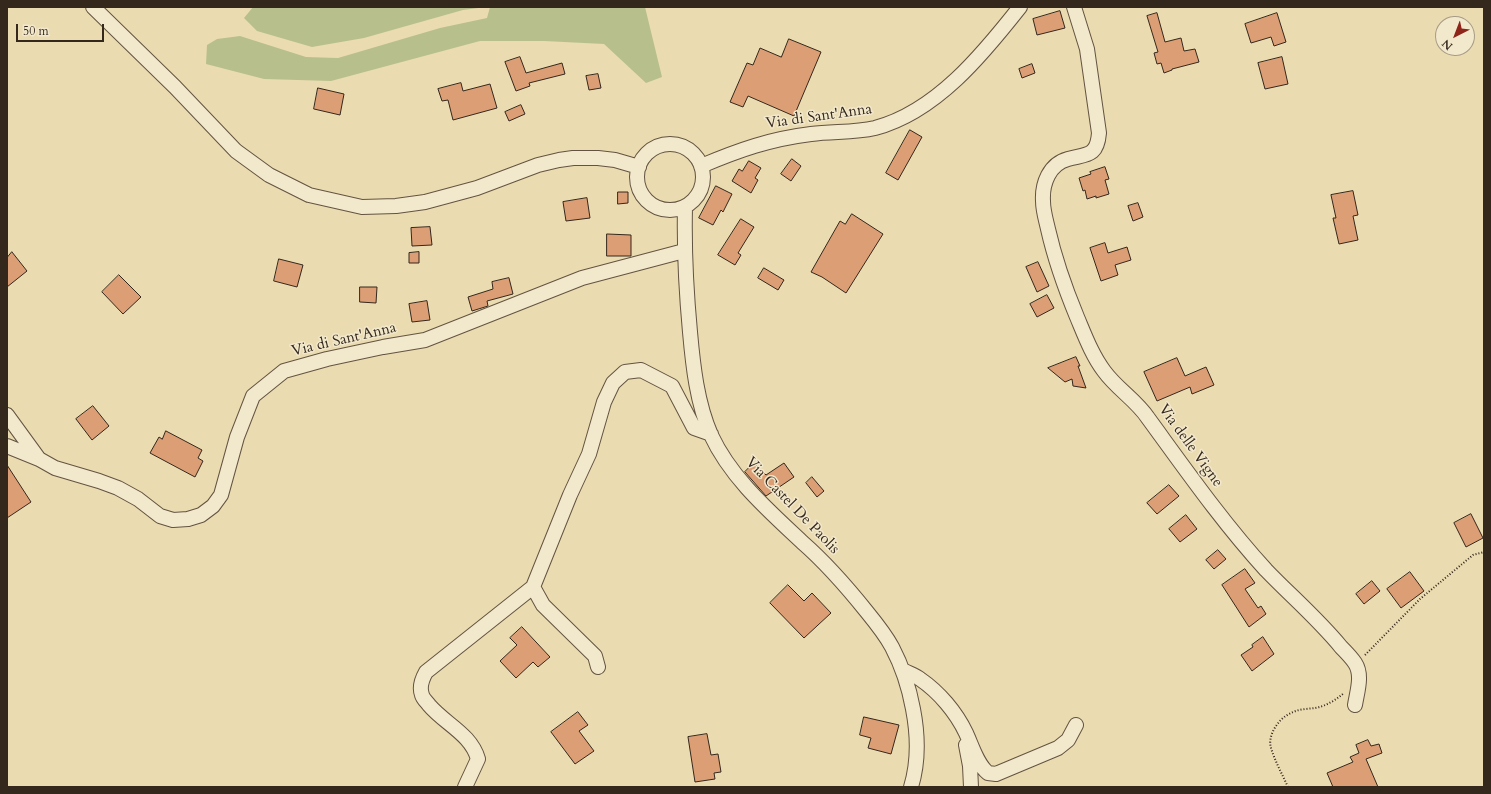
<!DOCTYPE html>
<html>
<head>
<meta charset="utf-8">
<style>
	body { margin:0 }
	#map { position:relative; width:1491px; height:794px; overflow:hidden; background:#ebdbb1; font-family:Cardo,serif }
	canvas { display:block }
	.frame { position:absolute; inset:0; border:8px solid #34271c; pointer-events:none }
	.north { position:absolute; left:1435px; top:16px; width:40px; height:40px; box-sizing:border-box; background:#f2e8cc; border:1px solid #a69b86; border-radius:50%; rotate:222deg; font-size:11px; font-weight:700; line-height:16px; text-align:center; color:#34271c }
	.north::after { content:''; display:block; margin:auto; width:14px; height:18px; background:#8f2418; clip-path:polygon(50% 0,100% 100%,50% 72%,0 100%) }
	.scale { position:absolute; left:16px; top:24px; width:88px; height:18px; box-sizing:border-box; border:2px solid #34271c; border-top:0; padding-left:5px; font-size:12px; line-height:14px; white-space:nowrap; color:#34271c; -webkit-text-stroke:3px #f2e8cc; paint-order:stroke }
</style>
</head>
<body>
<div id="map">
<canvas width="1491" height="794"></canvas>
<div class="frame"></div>
<div class="north">N</div>
<div class="scale">50 m</div>
</div>
<script>
const c = document.querySelector('canvas').getContext('2d');
c.lineJoin = 'round';
function fillPath(path, color) {
  c.fillStyle = color;
  c.fill(path, 'evenodd');
}
function strokePath(path, color, width, dash) {
  c.strokeStyle = color;
  c.lineWidth = width;
  c.lineCap = dash ? 'butt' : 'round';
  c.setLineDash(dash || []);
  c.stroke(path);
}
function label(font, color, halo, rows, align = 'center') {
  c.font = font + ' Cardo,serif';
  c.lineWidth = 3;
  c.setLineDash([]);
  c.textBaseline = 'middle';
  c.strokeStyle = halo;
  c.fillStyle = color;
  for (const [text, x, y, turn = 0] of rows) {
    c.save();
    c.translate(x, y);
    c.rotate((+turn || 0) * Math.PI / 180);
    c.textAlign = isNaN(turn) ? turn : align;
    if (halo) c.strokeText(text, 0, 0);
    c.fillText(text, 0, 0);
    c.restore();
  }
}
const green = new Path2D(`
	M253,7H486L463,10L364,38L312,47L257,31L244,18Z
	M490,7H645L662,77L646,83L604,44L544,41H480L331,81L264,79L206,64L207,45L217,39L240,36L306,57L338,58L440,28L487,18Z`);
const building = new Path2D(`
	M1060,11L1065,28L1037,35L1033,19Z
	M1157,13L1165,42L1181,38L1184,51L1195,49L1199,62L1172,69V70L1164,73L1161,63L1157,64L1154,53L1158,52L1147,16Z
	M1277,13L1286,42L1274,46L1271,37L1251,43L1245,24Z
	M789,39L821,52L794,116L748,96L743,107L730,102L747,63L753,65L760,48L781,57Z
	M520,57L526,73L562,63L565,74L529,83L530,86L516,91L505,62Z
	M1282,57L1288,84L1265,89L1258,63Z
	M1032,64L1035,73L1022,78L1019,69Z
	M598,74L601,88L589,90L586,76Z
	M461,83L463,91L490,84L497,108L453,120L448,100L442,101L438,89Z
	M318,88L344,94L340,115L314,109Z
	M521,105L525,114L509,121L505,112Z
	M910,130L922,137L898,180L886,173Z
	M792,159L801,166L791,181L781,174Z
	M749,161L761,168L755,178L758,180L751,193L732,181L739,169L742,171Z
	M1105,167L1109,179L1105,180L1109,194L1096,198V196L1087,199L1085,190L1083,191L1079,178L1091,174L1090,172Z
	M716,186L732,194L723,212L721,210L713,225L699,218Z
	M1353,191L1358,215L1353,216L1358,240L1339,244L1333,218H1336L1331,195Z
	M618,192H628V203L618,204Z
	M587,198L590,218L566,221L563,202Z
	M1138,203L1143,217L1133,221L1128,206Z
	M852,214L883,234L846,293L822,277L811,272L840,221L845,224Z
	M741,219L754,227L738,253L741,255L735,265L718,255Z
	M430,227L432,245L412,246L411,228Z
	M607,234L631,235V256H607Z
	M1105,243L1108,253L1127,247L1131,260L1115,265L1118,275L1101,281L1090,248Z
	M12,252L27,271L7,287V258Z
	M419,252V263H409V253Z
	M279,259L303,265L297,287L274,281Z
	M1038,262L1049,286L1037,292L1026,267Z
	M764,268L784,280L778,290L758,278Z
	M119,275L141,297L123,314L102,292Z
	M509,278L513,294L487,301L488,306L472,311L468,297L493,289L492,282Z
	M360,287H377L376,303L360,302Z
	M1047,295L1054,308L1037,317L1030,304Z
	M427,301L430,320L412,322L409,304Z
	M1076,357L1080,366H1078L1086,388L1073,386L1072,379L1065,382L1048,368Z
	M1177,358L1185,376L1206,367L1214,385L1192,394L1190,387L1157,401L1144,372Z
	M93,406L109,426L92,440L76,419Z
	M166,431L202,450L198,458L203,461L195,477L150,453L159,437L162,439Z
	M754,463L766,475L784,463L794,477L766,496L745,472Z
	M7,465L31,502L7,518Z
	M812,477L824,491L817,497L806,483Z
	M1169,485L1179,496L1157,514L1147,503Z
	M1471,514L1483,538L1466,547L1454,523Z
	M1186,515L1197,529L1180,542L1169,529Z
	M1218,550L1226,559L1214,569L1206,560Z
	M1245,569L1255,583L1245,589L1258,608L1261,606L1266,614L1249,627L1222,585Z
	M1410,572L1424,591L1401,608L1387,589Z
	M1372,581L1380,591L1364,604L1356,594Z
	M788,585L804,601L812,593L831,613L804,638L770,603Z
	M522,627L550,657L538,667L533,662L516,678L500,661L517,645L510,638Z
	M1263,637L1274,654L1252,671L1241,655L1253,647L1252,645Z
	M578,712L588,725L579,731L594,751L575,764L551,732Z
	M864,717L899,725L891,754L868,748L871,738L860,735Z
	M707,734L711,755L718,754L721,772L714,773L715,779L695,782L688,737Z
	M1368,740L1371,746L1379,744L1382,753L1366,759L1378,787H1333L1327,773L1353,762L1350,757L1359,753L1356,745Z`);
const path = new Path2D(`
	M1365,655L1420,599L1473,555L1484,552
	M1288,787C1282,774 1275,761 1271,748C1267,735 1279,718 1291,713C1298,709 1307,709 1315,708C1326,706 1336,700 1344,693`);
const minor = new Path2D(`
	M93,7L175,87L236,151L269,175L309,195L362,207L396,206L425,202L477,188L538,165L559,160L573,158H598L615,160L639,167
	M1074,7L1087,49L1099,133C1097,157 1087,154 1068,159C1049,164 1042,184 1043,201C1043,211 1046,220 1048,229C1055,260 1065,288 1077,317C1085,336 1092,355 1104,371C1117,389 1136,400 1148,418C1186,470 1223,523 1266,570C1291,596 1318,619 1341,647C1346,652 1351,657 1355,663C1363,675 1357,692 1355,705
	M637 177a33 33 0 1 1 66 0a33 33 0 1 1-66 0Z
	M701,166C739,150 770,139 811,134C833,131 854,133 875,128C936,112 983,54 1020,7
	M685,207C684,250 686,289 690,332C693,366 697,403 711,435C731,478 768,510 802,542C826,563 847,587 867,612C876,623 885,634 892,647C902,666 909,687 913,709C918,735 919,761 911,787
	M7,415L39,459
	M7,446L39,459L55,468L99,481L118,488L138,499L160,516L173,520L188,519L201,515L213,506L221,495L237,437L253,396L284,371L327,359L383,347L425,340L582,278L684,251
	M598,667L595,656L543,605L533,587L570,495L589,454L604,402L613,383L625,372L641,370L672,386L694,428L711,434
	M903,670C908,673 915,675 920,679C939,692 956,712 966,733C972,746 977,764 988,773L996,774L1058,748L1068,740L1076,725
	M966,745L970,766L971,787
	M465,787L478,759C471,734 445,724 429,705C427,702 423,699 422,695C419,687 422,679 426,672L533,587`);
const streetNames = [
	["Via di Sant'Anna",819,117,-8],
	["Via di Sant'Anna",344,340,-13],
	["Via delle Vigne",1190,446,54],
	["Via Castel De Paolis",792,506,46]
];
fillPath(green, '#b7c08c');
fillPath(building, '#dc9e74');
strokePath(building, '#34271c', 1);
strokePath(minor, '#625441', 16);
strokePath(path, '#34271c', 2, [1, 2]);
strokePath(minor, '#f2e8cc', 14);
label('15px', '#34271c', '#f2e8cc', streetNames);
</script>
</body>
</html>
